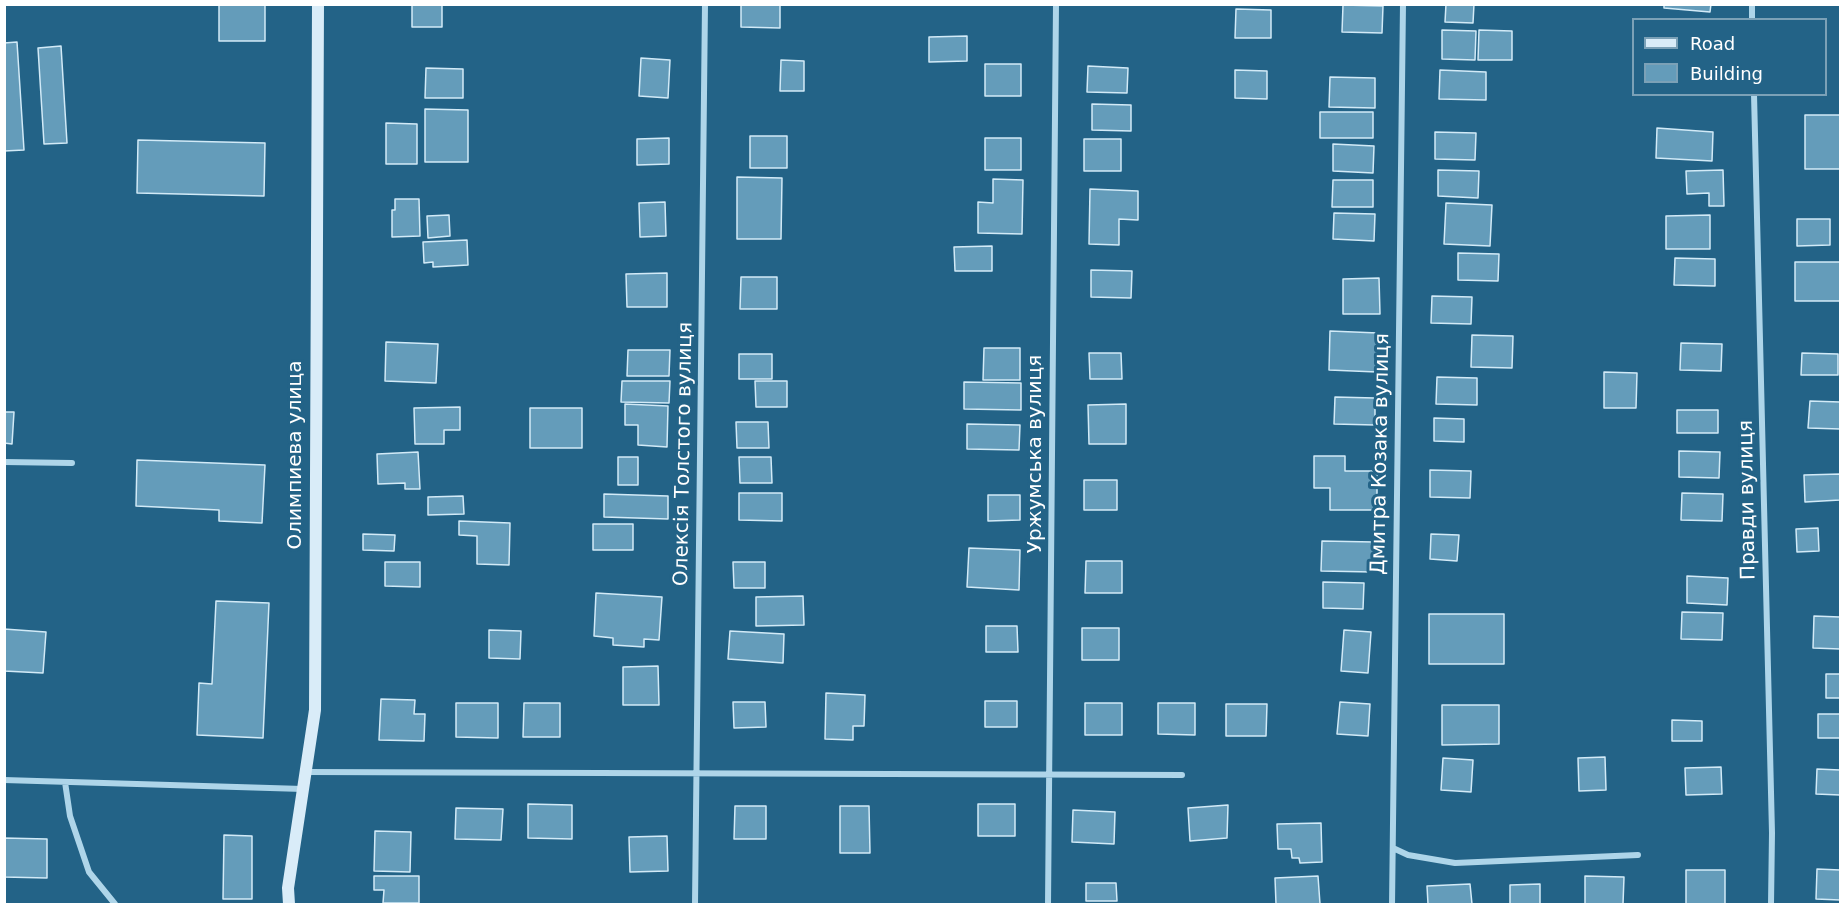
<!DOCTYPE html>
<html>
<head>
<meta charset="utf-8">
<style>
	body { margin:0 }
	#map { position:relative; width:1845px; height:909px; overflow:hidden; background:#236387; font-family:"DejaVu Sans",sans-serif }
	canvas { display:block }
	.frame { position:absolute; inset:0; border:6px solid #fff; pointer-events:none }
	.legend { position:absolute; left:1632px; top:18px; width:195px; height:78px; box-sizing:border-box; background:#236387; border:2px solid #7ba1b7; margin:0; padding:8px 10px; list-style:none; font-size:18px; color:#fff }
	.legend li { display:flex; align-items:center; gap:12px; height:30px }
	.legend b { width:30px; border:2px solid #7ba1b7 }
</style>
</head>
<body>
<div id="map">
<canvas width="1845" height="909"></canvas>
<div class="frame"></div>
<ul class="legend">
<li><b style="height:8px;background:#d9ecf8"></b>Road</li>
<li><b style="height:16px;background:#649cba"></b>Building</li>
</ul>
</div>
<script>
const c = document.querySelector('canvas').getContext('2d');
c.lineJoin = 'round';
function fillPath(path, color) {
  c.fillStyle = color;
  c.fill(path, 'evenodd');
}
function strokePath(path, color, width, dash) {
  c.strokeStyle = color;
  c.lineWidth = width;
  c.lineCap = dash ? 'butt' : 'round';
  c.setLineDash(dash || []);
  c.stroke(path);
}
function label(font, color, halo, rows, align = 'center') {
  c.font = font + ' "DejaVu Sans",sans-serif';
  c.lineWidth = 6;
  c.setLineDash([]);
  c.textBaseline = 'middle';
  c.strokeStyle = halo;
  c.fillStyle = color;
  for (const [text, x, y, turn = 0] of rows) {
    c.save();
    c.translate(x, y);
    c.rotate((+turn || 0) * Math.PI / 180);
    c.textAlign = isNaN(turn) ? turn : align;
    if (halo) c.strokeText(text, 0, 0);
    c.fillText(text, 0, 0);
    c.restore();
  }
}
const building = new Path2D(`
	M219,4H265V41H219Z
	M412,4H442V27H412Z
	M741,4H780V28L741,27Z
	M1446,4H1474L1473,23L1445,22Z
	M1664,4H1711L1710,12L1664,8Z
	M1343,5L1383,6L1382,33L1342,32Z
	M1236,9L1271,10V38H1235Z
	M1442,30L1476,31L1475,60L1442,59Z
	M1479,30L1512,31V60H1478Z
	M967,36V61L929,62V37Z
	M17,42L24,150L4,151V43Z
	M61,46L67,143L44,144L38,48Z
	M641,58L670,60L668,98L639,96Z
	M781,60L804,61V91H780Z
	M985,64H1021V96H985Z
	M1088,66L1128,68L1127,93L1087,92Z
	M426,68L463,69V98H425Z
	M1235,70L1267,71V99L1235,98Z
	M1440,70L1486,72V100L1439,99Z
	M1330,77L1375,78V108L1329,107Z
	M1092,104L1131,105V131L1092,130Z
	M425,109L468,110V162H425Z
	M1320,112H1373V138H1320Z
	M1805,115H1840V169H1805Z
	M386,123L417,124V164H386Z
	M1657,128L1713,132L1712,161L1656,158Z
	M1435,132L1476,133L1475,160L1435,159Z
	M750,136H787V168H750Z
	M669,138V164L637,165V139Z
	M985,138H1021V170H985Z
	M1084,139H1121V171H1084Z
	M138,140L265,143L264,196L137,193Z
	M1333,144L1374,146L1373,173L1333,171Z
	M1438,170L1479,171L1478,198L1438,196Z
	M1723,170L1724,206H1709V193L1687,194L1686,171Z
	M737,177L782,178L781,239H737Z
	M993,179L1023,180L1022,234L978,233V202L993,203Z
	M1333,180H1373V207H1332Z
	M1090,189L1138,191V220L1119,219V245L1089,244Z
	M395,199H419L420,236L392,237V210H395Z
	M665,202L666,236L640,237L639,203Z
	M1446,203L1492,205L1490,246L1444,244Z
	M1334,213L1375,214L1374,241L1333,239Z
	M449,215L450,236L428,238L427,216Z
	M1710,215V249H1666V216Z
	M1797,219H1830V245L1797,246Z
	M467,240L468,265L433,267V262L424,263L423,242Z
	M992,246V271H955L954,247Z
	M1458,253L1499,254L1498,281L1458,280Z
	M1675,258L1715,259V286L1674,285Z
	M1795,262H1840V301H1795Z
	M1091,270L1132,271L1131,298L1091,297Z
	M667,273V307H627L626,274Z
	M741,277H777V309H740Z
	M1379,278L1380,314H1343V279Z
	M1432,296L1472,297L1471,324L1431,323Z
	M1330,331L1378,333L1377,372L1329,370Z
	M1472,335L1513,336L1512,368L1471,367Z
	M386,342L438,344L436,383L385,381Z
	M1681,343L1722,344L1721,371L1680,370Z
	M984,348H1020V380H983Z
	M628,350H670L669,376H627Z
	M1089,353H1121L1122,379H1090Z
	M1802,353L1838,354V375H1801Z
	M739,354H772V379H739Z
	M1604,372L1637,373L1636,408H1604Z
	M1437,377L1477,378V405L1436,404Z
	M622,381H670L669,403L621,402Z
	M755,381H787V407H756Z
	M964,382L1021,383V410L964,409Z
	M1335,397L1375,398V425L1334,424Z
	M1810,401L1840,402V429L1808,428Z
	M625,404L668,406L667,447L638,445V425H625Z
	M1126,404V444H1089L1088,405Z
	M460,407V430H444V444H415L414,408Z
	M530,408H582V448H530Z
	M1677,410H1718V433H1677Z
	M4,412H14L12,444L4,443Z
	M1434,418L1464,419V442L1434,441Z
	M736,422H768L769,448H737Z
	M967,424L1020,425L1019,450L967,449Z
	M1679,451L1720,452L1719,478L1679,477Z
	M418,452L420,489H405V483L378,484L377,454Z
	M1314,456H1345V471H1377V510H1330V488H1314Z
	M618,457H638V485H618Z
	M739,457H771L772,483H740Z
	M137,460L265,465L262,523L219,521V510L136,506Z
	M1430,470L1471,471L1470,498L1430,497Z
	M1840,474V500L1805,502L1804,475Z
	M1084,480H1117V510H1084Z
	M739,493H782V521L739,520Z
	M1682,493L1723,494L1722,521L1681,520Z
	M604,494L668,496V519L604,517Z
	M988,495H1020V520L988,521Z
	M463,496L464,514L428,515V497Z
	M459,521L510,523L509,565L477,564V536L459,535Z
	M593,524H633V550H593Z
	M1818,528L1819,551L1797,552L1796,529Z
	M363,534L395,535L394,551L363,550Z
	M1431,534L1459,535L1457,561L1430,559Z
	M1322,541L1374,542L1373,572L1321,571Z
	M969,548L1020,550L1019,590L967,587Z
	M1086,561H1122V593H1085Z
	M385,562H420V587L385,586Z
	M733,562H765V588H734Z
	M1687,576L1728,578L1727,605L1687,603Z
	M1323,582L1364,583L1363,609L1323,608Z
	M596,593L662,597L659,640L644,639V647L613,645V638L594,636Z
	M803,596L804,625L756,626V597Z
	M216,601L269,603L263,738L197,735L199,683L212,684Z
	M1682,612L1723,613L1722,640L1681,639Z
	M1429,614H1504V664H1429Z
	M1814,616L1840,617V649L1813,648Z
	M986,626H1017L1018,652H986Z
	M1082,628H1119V660H1082Z
	M4,629L46,632L43,673L4,671Z
	M489,630L521,631L520,659L489,658Z
	M1344,630L1371,632L1368,673L1341,671Z
	M730,631L784,634L783,663L728,659Z
	M658,666L659,705H623V667Z
	M1826,674H1840V698H1826Z
	M826,693L865,695L864,726H853V740L825,739Z
	M381,699L415,700L414,714H425L424,741L379,740Z
	M985,701H1017V727H985Z
	M733,702H765L766,727L734,728Z
	M1340,702L1370,704L1368,736L1337,734Z
	M456,703H498V738L456,737Z
	M524,703H560V737H523Z
	M1085,703H1122V735H1085Z
	M1158,703H1195V735L1158,734Z
	M1226,704H1267L1266,736H1226Z
	M1442,705H1499V744L1442,745Z
	M1818,714H1840V738H1818Z
	M1672,720L1702,721V741H1672Z
	M1605,757L1606,790L1579,791L1578,758Z
	M1443,758L1473,760L1471,792L1441,790Z
	M1721,767L1722,794L1686,795L1685,768Z
	M1817,769L1840,770V795L1816,794Z
	M528,804L572,805V839L528,838Z
	M978,804H1015V836H978Z
	M1228,805L1227,838L1190,841L1188,808Z
	M735,806H766V839H734Z
	M840,806H869L870,853H840Z
	M456,808L503,809L501,840L455,839Z
	M1073,810L1115,812L1114,844L1072,842Z
	M1321,823L1322,862L1300,863L1299,858H1292L1291,849H1278L1277,824Z
	M375,831L411,832L410,872L374,871Z
	M224,835L252,836V899H223Z
	M667,836L668,871L630,872L629,837Z
	M4,838L47,839V878L4,877Z
	M1817,869L1840,870V900L1816,899Z
	M1686,870H1725V904H1686Z
	M374,876H419V903H383L384,890H374Z
	M1318,876L1320,904H1276L1275,878Z
	M1585,876L1624,877L1623,904H1585Z
	M1086,883H1116L1117,901H1086Z
	M1470,884L1472,904H1428L1427,886Z
	M1540,884V904H1510V885Z`);
const minor = new Path2D(`
	M1752,4V20
	M1754,94L1772,833L1771,904
	M4,462L72,463
	M307,772L1182,775
	M4,780L303,789
	M65,782L70,816L89,872L115,904
	M1393,848L1408,855L1455,863L1638,855
	M695,904L705,4
	M1048,904L1056,4
	M1392,904L1403,4`);
const secondary = new Path2D(`
	M289,904L288,888L315,710L318,4`);
const streetNames = [
	["Олексія Толстого вулиця",684,454,-89],
	["Уржумська вулиця",1036,454,-90],
	["Дмитра Козака вулиця",1381,454,-89],
	["Олимпиева улица",296,455,-90],
	["Правди вулиця",1748,500,-91]
];
fillPath(building, '#649cba');
strokePath(building, '#d2eaf7', 1.5);
strokePath(minor, '#aed5e9', 6);
strokePath(secondary, '#d9ecf8', 12);
label('20px', '#fff', '#236387', streetNames);
</script>
</body>
</html>
